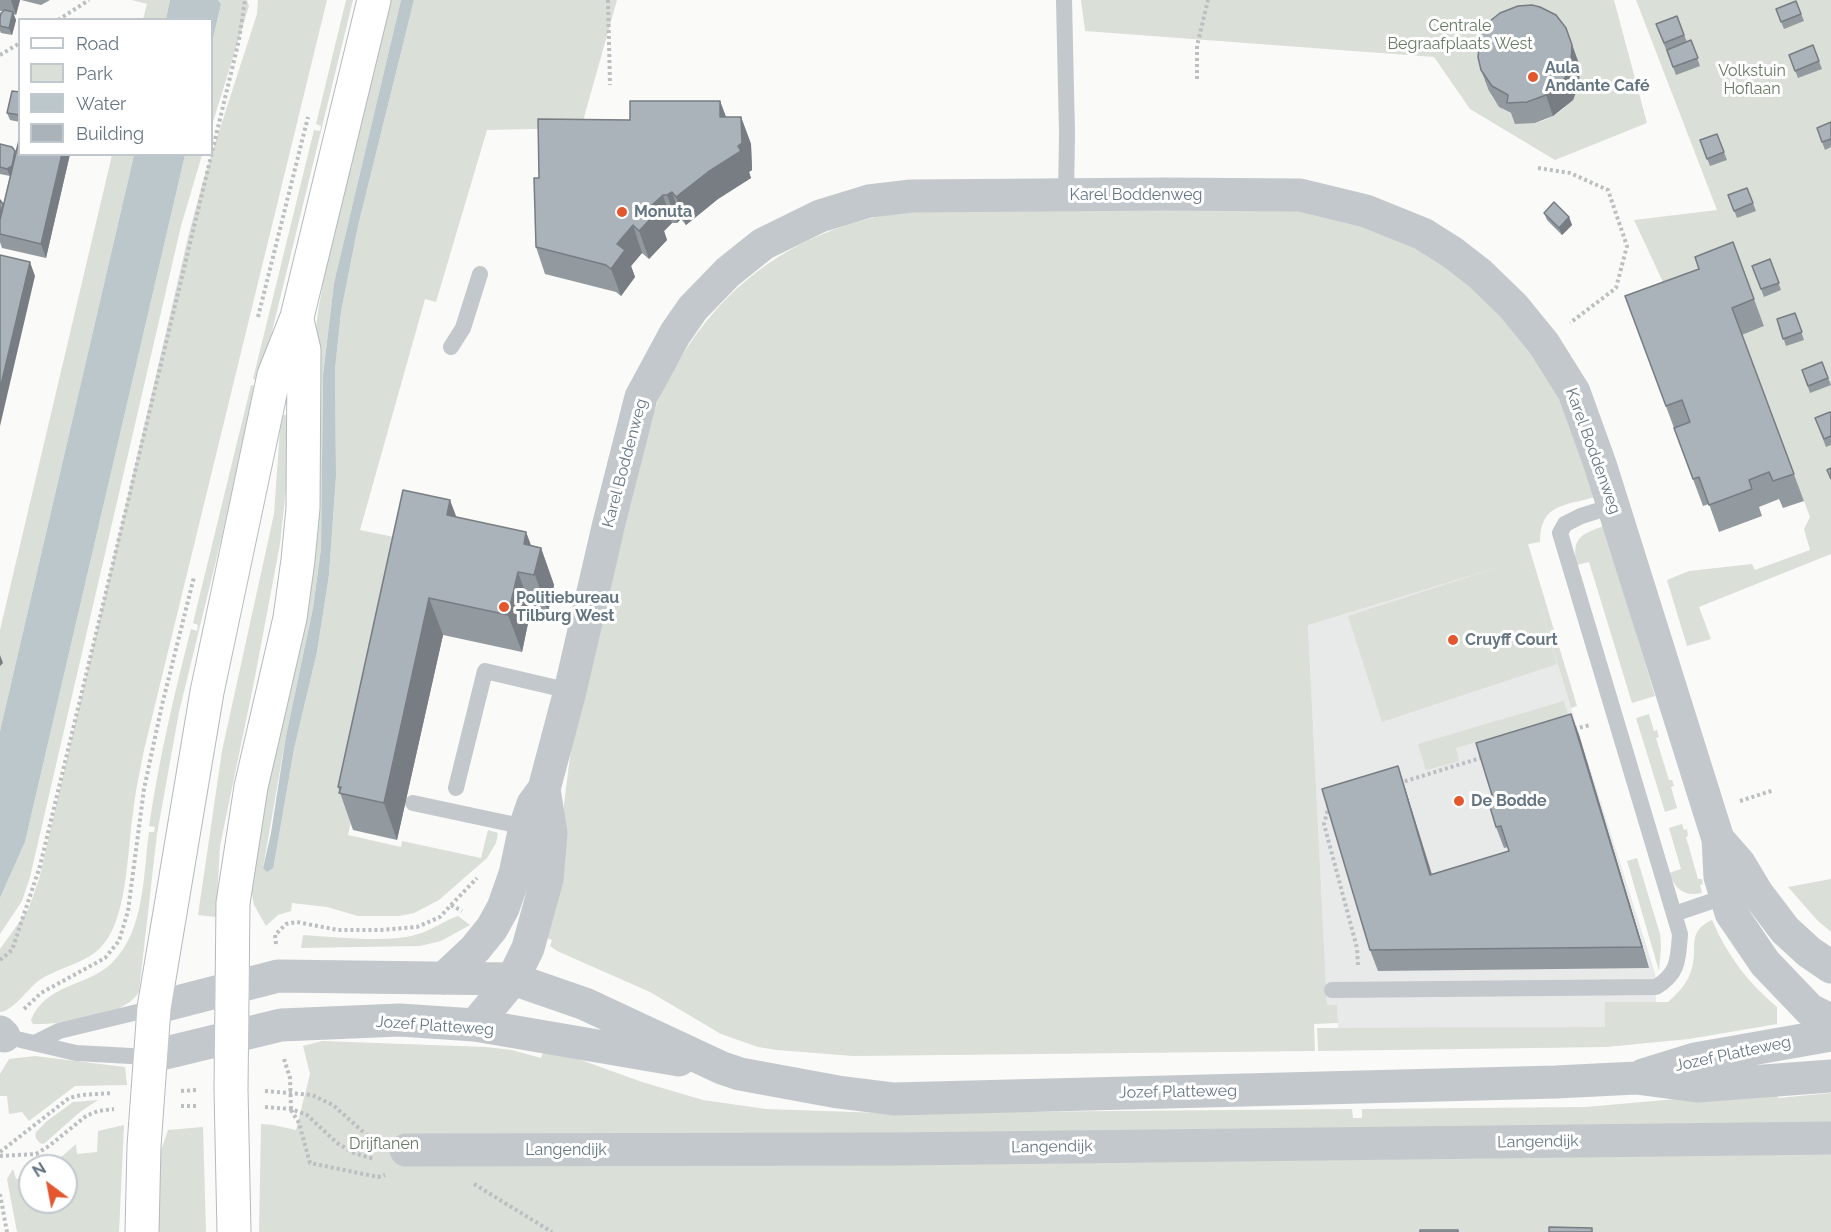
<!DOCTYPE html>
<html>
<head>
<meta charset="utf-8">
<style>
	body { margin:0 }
	#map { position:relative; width:1831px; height:1232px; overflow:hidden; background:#fafaf8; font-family:Raleway,sans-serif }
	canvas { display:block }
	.legend { position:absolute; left:18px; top:18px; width:195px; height:138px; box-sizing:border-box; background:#fff; border:2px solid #c1c8cd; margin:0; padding:8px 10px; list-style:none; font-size:18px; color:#657683 }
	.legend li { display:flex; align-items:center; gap:12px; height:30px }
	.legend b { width:30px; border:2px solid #c1c8cd }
	.north { position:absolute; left:18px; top:1154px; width:60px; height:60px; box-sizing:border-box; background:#fff; border:2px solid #c1c8cd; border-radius:50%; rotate:328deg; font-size:16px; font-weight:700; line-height:24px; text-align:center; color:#657683 }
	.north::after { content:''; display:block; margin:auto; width:21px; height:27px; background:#e4572e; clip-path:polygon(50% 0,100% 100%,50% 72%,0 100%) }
</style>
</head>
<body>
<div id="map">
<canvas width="1831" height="1232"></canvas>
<ul class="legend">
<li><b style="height:8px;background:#fff"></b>Road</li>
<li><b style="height:16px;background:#dadfd7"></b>Park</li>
<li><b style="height:16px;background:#bbc7cb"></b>Water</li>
<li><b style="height:16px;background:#aab3b9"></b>Building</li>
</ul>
<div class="north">N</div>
</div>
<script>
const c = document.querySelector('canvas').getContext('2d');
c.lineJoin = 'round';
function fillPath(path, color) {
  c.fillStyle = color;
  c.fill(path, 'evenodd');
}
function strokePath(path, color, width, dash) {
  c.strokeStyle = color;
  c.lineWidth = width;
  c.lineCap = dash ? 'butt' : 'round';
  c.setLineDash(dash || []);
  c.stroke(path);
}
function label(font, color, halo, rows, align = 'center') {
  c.font = font + ' Raleway,sans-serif';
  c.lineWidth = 6;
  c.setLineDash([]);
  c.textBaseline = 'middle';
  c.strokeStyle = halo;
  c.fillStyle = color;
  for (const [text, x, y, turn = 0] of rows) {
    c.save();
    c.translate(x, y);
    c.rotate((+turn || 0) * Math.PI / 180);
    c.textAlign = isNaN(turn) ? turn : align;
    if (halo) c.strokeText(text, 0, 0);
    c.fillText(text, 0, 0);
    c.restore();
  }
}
const built = new Path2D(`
	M1527,558L1571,708L1655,973L1656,1002H1606V1027L1338,1030L1337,1005H1327L1308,624Z`);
const green = new Path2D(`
	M132,0H170L166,19H143L147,4Z
	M218,0H247L249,6L212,125V43L221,4Z
	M258,0H327L144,750C140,771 135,792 133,813C127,851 128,923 99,949C83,964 57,968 38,981C28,989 12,1012 0,1012V949L28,910L39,879L189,233L204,178L257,14Z
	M346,0H353L179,712L157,834L139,991C129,1016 58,1025 33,1024L31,1020C45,984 87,987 112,963C145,930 143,875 149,832H154L155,827L149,826C159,760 174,694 191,629L197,631L198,625L193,623L251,385L257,386L259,380L253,379L314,130L320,131L321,126L316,124Z
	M390,0H401L334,283L323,375L321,549L313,608L286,736L263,868L274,864L294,749L317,652L329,575L336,476L335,370L341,312L358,226L414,0H617L581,128L487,130L436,302L425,299L360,530L413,541L348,835L401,847L402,841L481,858L488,830L498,833L496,843L487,858L439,900L414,913L399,916H358L327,907L292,903L291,911L278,915L266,926L254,905L250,882L318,311L327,262Z
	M1081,0H1614L1647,123L1555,160L1470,109L1434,57L1085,31ZM1574,50C1590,83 1570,115 1535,123C1514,112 1501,116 1489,91Z
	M1636,0H1831V554L1699,607L1711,639L1687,646L1667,580L1689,571L1752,564L1755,570L1810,550L1804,529L1810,517L1742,335L1764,326L1743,270L1663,282L1634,220L1717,210Z
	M112,155H134L0,731V630Z
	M185,155H202L181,226L30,877L22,901L0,934V898L25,842Z
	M1261,206L1338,216L1417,246L1494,303L1555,384L1595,497C1565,506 1540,503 1540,542L1528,544L1577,706L1571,708L1536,591L1557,664L1382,722L1348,616L1502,566L1308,625L1327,1005H1337L1338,1023L1314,1024L1315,1051L853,1056L777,1050L758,1047L721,1034L650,992L557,951L550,946L552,940L546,938L561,881L564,804L572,741L653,413C700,301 779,233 900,212Z
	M281,415H294L280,544L254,682L220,846L216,917L198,915L222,751L274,514Z
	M1604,526L1655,696L1632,703L1589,562L1577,565C1571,538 1581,534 1604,526Z
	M1564,701L1568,714L1456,748L1459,761L1426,770L1418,744Z
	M1649,714L1654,731L1657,730L1659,737L1656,738L1669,780H1672L1674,786L1671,787L1677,808L1665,812L1636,718Z
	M1682,824L1684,830L1687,829L1688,836L1686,837L1698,879H1702L1703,884L1700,885L1702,893C1684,897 1675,889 1669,873L1681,869L1669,828Z
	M1637,858L1660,934L1661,947L1659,971L1627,861Z
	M1831,879V932L1817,920L1788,887Z
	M458,916L470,925L441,941L420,946L301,948L303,935C334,937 386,943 415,935C431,931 443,921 458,916Z
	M1712,920C1727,955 1748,983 1777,1007V1024L1689,1039L1606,1047L1318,1051L1317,1028L1605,1027V1002H1668C1679,992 1688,983 1692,968C1698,947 1686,932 1712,920Z
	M322,1041L486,1047L512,1050L541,1058L545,1047L642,1082L703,1100L766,1109L882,1113L1352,1109L1353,1118H1362V1109L1586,1107L1777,1090L1778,1098L1831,1093V1232H259L261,1124L273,1125L296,1130L310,1074L303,1046Z
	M35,1056L125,1067L127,1085L75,1086L29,1121L22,1112L9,1114L7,1096H0V1074L9,1059Z
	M98,1100L80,1112L46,1142L43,1144C38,1143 34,1137 36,1132L47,1121L73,1102Z
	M124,1125L119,1232H17L7,1179L13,1169L16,1179L30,1175V1202H66V1166H51L76,1144L77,1154L97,1152L98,1131Z
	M203,1127L206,1232H158L156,1165L168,1130Z`);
const water = new Path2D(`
	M170,0H218L221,4L212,43V20L166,19Z
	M401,0H414L358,226L341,312L335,370L336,476L329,575L317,652L294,749L274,864L273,868L267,872L263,868L264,864L271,833L286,736L313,608L321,549L323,375L334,283Z
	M134,155H185L25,842L0,898V731Z`);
const path = new Path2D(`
	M608,0L610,85
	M58,20L89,0
	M0,55L20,43
	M1197,79V46L1208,0
	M1538,168L1570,173L1608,190L1627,246L1616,288L1570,323
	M258,317L308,117
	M1574,729L1590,725
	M1399,783L1484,757
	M1740,801L1774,790
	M1329,805L1324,824L1357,948L1358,966
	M451,905L477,878
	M276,944L275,935L286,924L297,922L338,930H381L417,927L440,917L451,905L462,911
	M0,960L12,950L40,866L239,40L245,0
	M24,1009L41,993L105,958L119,941L128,911L144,789L162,705L194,577
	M284,1059L290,1078L291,1109
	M181,1091L197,1090
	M265,1091L312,1095L333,1105L371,1139L376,1141
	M181,1106H198
	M265,1107L291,1109L307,1115L337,1143L354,1153L374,1159
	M291,1110L299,1123L310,1163L378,1177L385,1175
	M0,1152L69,1098L81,1095L113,1093
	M0,1156L36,1154L49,1146L86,1116L98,1111L114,1109
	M474,1184L552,1232
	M0,1194L7,1232`);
const service = new Path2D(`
	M1064,0L1067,133L1066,195
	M451,347L463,328L480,274
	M456,788L485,671L570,691
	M413,803L530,828
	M1674,914L1730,895
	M1332,990L1656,987C1679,973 1678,959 1680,934L1560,533L1565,524L1581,516L1613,506
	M4,1036L76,1053L149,1057
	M35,1043L59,1031L154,1008`);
const minor = new Path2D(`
	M1718,839L1739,863L1757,893L1785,930L1809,952L1831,967
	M444,978L475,949L492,928L503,908L515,874L525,827L533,804L544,789L570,691L609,523L641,397L675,334L693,308L728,272L763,244L820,216L869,201L911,196L1165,194L1300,195L1366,211L1423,234L1453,253L1480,274L1513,306L1544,344L1574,392L1600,464L1718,839L1720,877L1731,913L1765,963L1810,1010L1831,1020
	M475,1025L513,979L528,948L547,879L551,833L544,789
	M0,1032L4,1036
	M406,1150L897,1149L1831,1138`);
const tertiary = new Path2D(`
	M154,1008L278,976L513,979L585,1004L722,1068L740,1074L838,1092L894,1099L1556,1082L1636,1078L1697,1086L1831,1076
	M149,1057L281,1025L400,1020L475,1025L679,1060
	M1643,1075L1695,1059L1831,1035`);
const secondary = new Path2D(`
	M142,1232L144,1146L154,1008L207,692L274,375L297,317L374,0
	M234,1232L231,1089L233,903L251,787L290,618L298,560L303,508L304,350L297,320`);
const wall = new Path2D(`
	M0,0H20L16,15L13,14L16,20L12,35L1,33L0,31V18L4,11H0Z
	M21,0H50L41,5Z
	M1796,1L1804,21L1784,29L1776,9Z
	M1677,16L1687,42L1691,40L1700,66L1676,75L1656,24Z
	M1813,45L1822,69L1798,78L1789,55Z
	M1580,66L1579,84L1573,100L1553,116L1535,123L1515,124L1511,113L1499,107L1489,91L1481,70Z
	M20,92V122L10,120L7,113Z
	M720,101L726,117H741L751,144L752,170L749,172L751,178L718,199L686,225L681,219L677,223H672L664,231L667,240L649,259L642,253L631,266L635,277L621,296L616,292L545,274L536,247L630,120Z
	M1831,122V147L1825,150L1817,128Z
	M1717,134L1727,160L1710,166L1700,140Z
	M0,144L15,151L16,153L20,154H70L46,258L2,248L0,242V200L3,206L10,176L0,174Z
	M1747,188L1756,211L1737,218L1728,195Z
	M1544,213L1569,217L1572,225L1562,235L1547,220Z
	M1733,242L1764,326L1742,335L1804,501L1783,508L1779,499L1759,507L1762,516L1719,532L1709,504L1703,506L1625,296L1699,269Z
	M1770,259L1781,290L1764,297L1752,266Z
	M1795,313L1804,340L1786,346L1777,319Z
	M1822,362L1831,385L1810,393L1802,370Z
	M1831,414V445L1826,447L1815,418Z
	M456,517L526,532L531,545L541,548L554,585L548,612L531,609L522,652L443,635L397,840L353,830L338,787Z
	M1571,714L1579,735L1649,968L1378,971L1370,950L1405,788L1432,874L1509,851L1508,847L1504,848L1496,827L1492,795Z`);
const shadedWall = new Path2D(`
	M11,0H20L16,15Z
	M13,12L16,20L12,35L9,28Z
	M1566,28L1580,66L1579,84L1573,100L1553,116L1546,95Z
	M720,101L730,128L720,117Z
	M741,117L751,144L752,170L749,172L751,178L718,199L686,225L676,197L708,172L738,146Z
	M15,151L18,158L10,176L7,169Z
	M62,154H70L46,258L41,244Z
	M672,192L681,219L677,223L667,195Z
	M663,195L672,223L664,231L667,240L649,259L639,231L651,206Z
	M1569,217L1572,225L1562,235L1559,228Z
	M633,225L642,253L631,266L635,277L621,296L611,269L617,244Z
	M30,262L35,276L0,426V389Z
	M450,500L464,537L447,515Z
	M526,532L537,563L541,548L554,585L548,612L524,544Z
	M518,572L531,609L522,652L508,615Z
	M429,598L443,635L397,840L384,803Z
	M0,655L3,663L0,666Z
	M1571,714L1579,735L1649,968L1642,947Z
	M1398,766L1405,788L1438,896L1430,875Z`);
const building = new Path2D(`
	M1796,1L1801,14L1781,22L1776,9Z
	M1532,5L1540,7L1556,15L1566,28L1572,45L1571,62L1565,78L1546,95L1527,102L1507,103L1508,95L1492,86L1481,70L1478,57L1480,37L1490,21L1500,13L1518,6Z
	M5,10L13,12L9,28L0,26V18L1,13Z
	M1677,16L1684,35L1664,43L1656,24Z
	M1691,40L1698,58L1673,67L1667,50Z
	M1813,45L1819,61L1795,71L1789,55Z
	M12,91L20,92V115L7,113Z
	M630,101H720V117H741L742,143L738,146L741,151L708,172L676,197L672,192L667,195H663L651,206L657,212L639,231L633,225L617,244L625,250L611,269L606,265L536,247L534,178H539L538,119L630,120Z
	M1831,122V139L1822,142L1817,128Z
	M1717,134L1724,152L1707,159L1700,140Z
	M20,136V154H62L41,244L0,234V220Z
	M0,144L12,147L15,151L12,166L7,169L0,167Z
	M1747,188L1753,203L1734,211L1728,195Z
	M0,200L3,204L0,216Z
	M1554,202L1569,217L1559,228L1544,213Z
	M1733,242L1754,299L1732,308L1794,474L1773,481L1769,472L1749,480L1752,489L1709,505L1699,477L1693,479L1674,428L1690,422L1682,400L1666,406L1625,296L1699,269L1695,257Z
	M0,255L30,262L0,389Z
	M1770,259L1779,283L1761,289L1752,266Z
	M1795,313L1802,332L1783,339L1777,319Z
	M1822,362L1828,378L1808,386L1802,370Z
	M1830,412L1831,414V436L1824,439L1815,418Z
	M1831,468V479L1827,470Z
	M403,490L450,500L447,515L526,532L524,544L541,548L534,575L518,572L508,615L429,598L384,803L339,793L341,787H338Z
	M1571,714L1642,947L1370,950L1322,789L1398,766L1430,875L1509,851L1501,826L1496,827L1487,797L1492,795L1476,743Z
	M1549,1227L1592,1228V1232H1549Z
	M1420,1230H1458V1232H1420Z`);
const markers = [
	[1533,77,6,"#e4572e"],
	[622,212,6,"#e4572e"],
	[504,607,6,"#e4572e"],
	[1453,640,6,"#e4572e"],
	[1459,801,6,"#e4572e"]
];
const parkNames = [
	["Centrale",1460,26],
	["Begraafplaats West",1460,44],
	["Volkstuin",1752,71],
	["Hoflaan",1752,89],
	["Drijflanen",384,1144]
];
const poiNames = [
	["Aula",1545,68],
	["Andante Café",1545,86],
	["Monuta",634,212],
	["Politiebureau",516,598],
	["Tilburg West",516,616],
	["Cruyff Court",1465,640],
	["De Bodde",1471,801]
];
const streetNames = [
	["Karel Boddenweg",1136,195],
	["Karel Boddenweg",1593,451,70],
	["Karel Boddenweg",625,463,-75],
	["Jozef Platteweg",435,1026,4],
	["Jozef Platteweg",1733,1054,-12],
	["Jozef Platteweg",1178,1092,-1],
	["Langendijk",1538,1142,-1],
	["Langendijk",1052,1147,-1],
	["Langendijk",566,1150]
];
fillPath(built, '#e8e9e9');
fillPath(green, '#dadfd7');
fillPath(water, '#bbc7cb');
strokePath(secondary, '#b3babf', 35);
strokePath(path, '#bbbfc2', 4, [3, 3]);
strokePath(service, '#c3c8cc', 16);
strokePath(minor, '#c3c8cc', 33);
strokePath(tertiary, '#c3c8cc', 33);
strokePath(secondary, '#fff', 33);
fillPath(wall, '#929a9f');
fillPath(shadedWall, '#777d82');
fillPath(building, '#aab3b9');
strokePath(building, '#777d82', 1.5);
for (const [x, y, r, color] of markers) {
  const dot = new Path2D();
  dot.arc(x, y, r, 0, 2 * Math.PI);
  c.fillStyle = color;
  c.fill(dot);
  strokePath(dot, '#fff', 2);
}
label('16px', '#687a64', '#fff', parkNames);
label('bold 16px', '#657683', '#fff', poiNames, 'left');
label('16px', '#657683', '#fff', streetNames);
</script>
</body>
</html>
